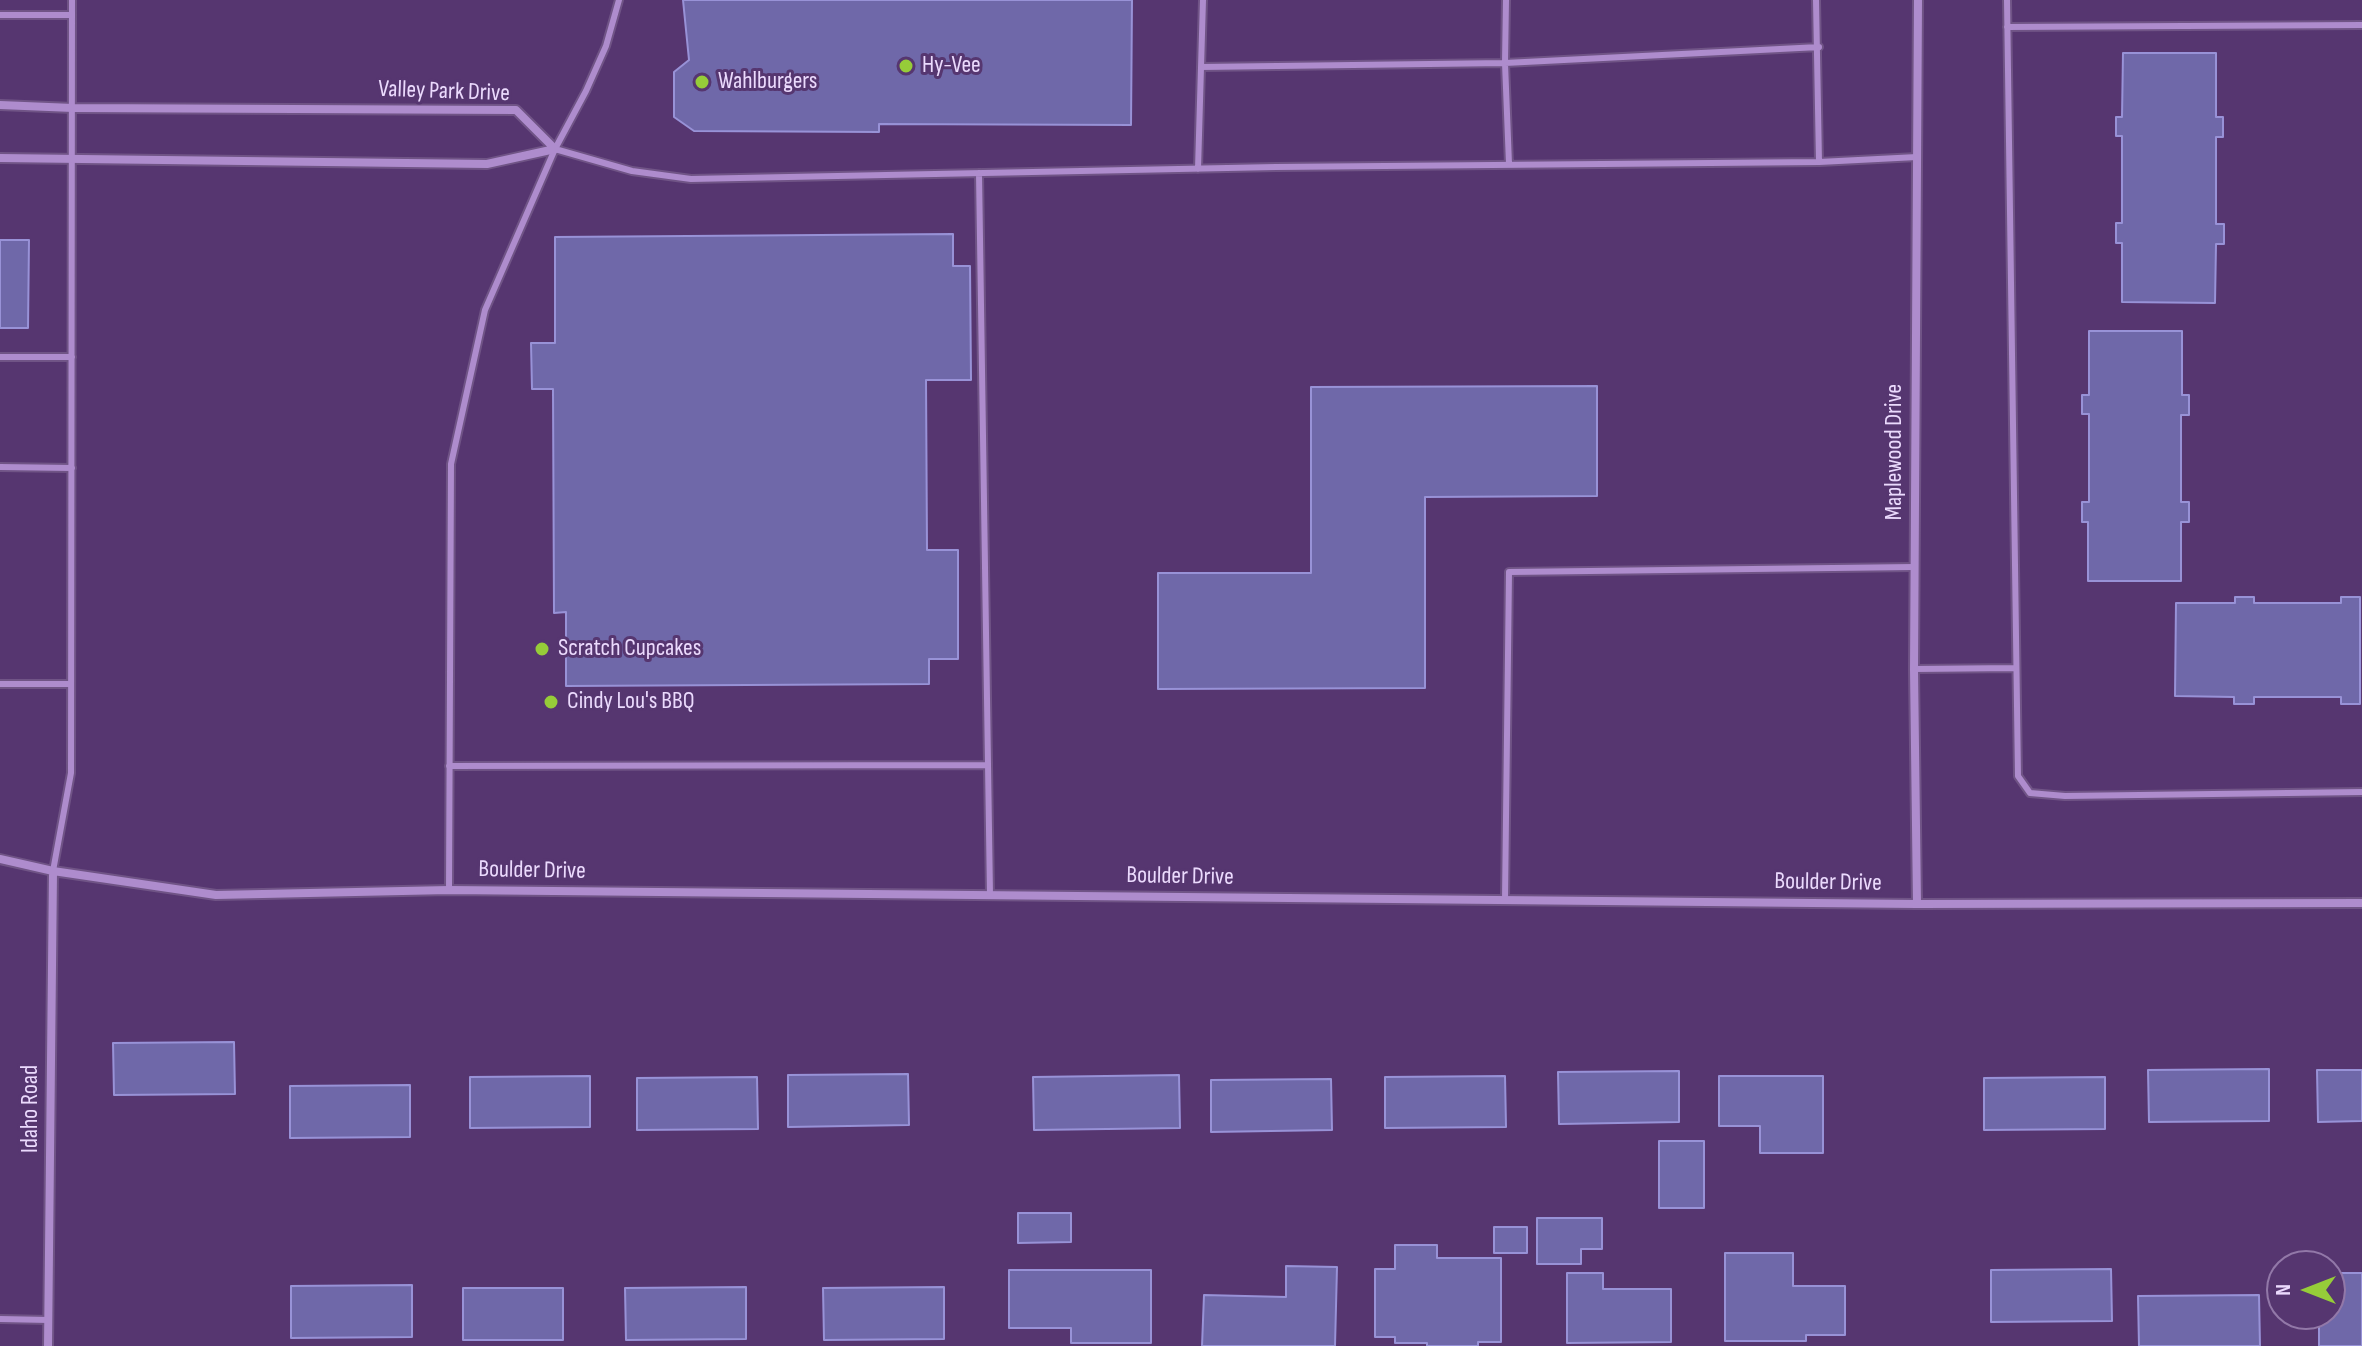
<!DOCTYPE html>
<html>
<head>
<meta charset="utf-8">
<style>
	body { margin:0 }
	#map { position:relative; width:2362px; height:1346px; overflow:hidden; background:#563670; font-family:"Sofia Sans Condensed",sans-serif }
	canvas { display:block }
	.north { position:absolute; left:2266px; top:1250px; width:80px; height:80px; box-sizing:border-box; background:#563670; border:2px solid #9278a8; border-radius:50%; rotate:270deg; font-size:22px; font-weight:700; line-height:32px; text-align:center; color:#ebdafd }
	.north::after { content:''; display:block; margin:auto; width:28px; height:36px; background:#96cc39; clip-path:polygon(50% 0,100% 100%,50% 72%,0 100%) }
</style>
</head>
<body>
<div id="map">
<canvas width="2362" height="1346"></canvas>
<div class="north">N</div>
</div>
<script>
const c = document.querySelector('canvas').getContext('2d');
c.lineJoin = 'round';
function fillPath(path, color) {
  c.fillStyle = color;
  c.fill(path, 'evenodd');
}
function strokePath(path, color, width, dash) {
  c.strokeStyle = color;
  c.lineWidth = width;
  c.lineCap = dash ? 'butt' : 'round';
  c.setLineDash(dash || []);
  c.stroke(path);
}
function label(font, color, halo, rows, align = 'center') {
  c.font = font + ' "Sofia Sans Condensed",sans-serif';
  c.lineWidth = 6;
  c.setLineDash([]);
  c.textBaseline = 'middle';
  c.strokeStyle = halo;
  c.fillStyle = color;
  for (const [text, x, y, turn = 0] of rows) {
    c.save();
    c.translate(x, y);
    c.rotate((+turn || 0) * Math.PI / 180);
    c.textAlign = isNaN(turn) ? turn : align;
    if (halo) c.strokeText(text, 0, 0);
    c.fillText(text, 0, 0);
    c.restore();
  }
}
const building = new Path2D(`
	M683,0H1132L1131,125L879,124V132L694,131L674,117V72L689,60Z
	M2123,53H2216V117H2223V137H2216V224H2224V244H2216L2215,303L2122,302V243H2116V223H2122V136H2116V117H2122Z
	M953,234V266H970L971,380H926L927,550H958V659H929V684L566,686V612L554,613L553,389H532L531,343H555V237Z
	M0,240H29L28,328H0Z
	M2089,331H2182V395H2189V415H2181V502H2189V522H2181V581H2088V522H2082V502H2089V414H2082V395H2089Z
	M1597,386V496L1425,497V688L1158,689V573H1311V387Z
	M2235,597H2254V603H2341V597H2360V704H2341V697H2254V704H2234V697L2175,696L2176,603H2235Z
	M234,1042L235,1094L114,1095L113,1043Z
	M2269,1069V1121L2149,1122L2148,1070Z
	M2317,1070H2362V1121L2318,1122Z
	M1679,1071V1122L1559,1124L1558,1072Z
	M908,1074L909,1125L788,1127V1075Z
	M1179,1075L1180,1128L1034,1130L1033,1077Z
	M590,1076V1127L470,1128V1077Z
	M1505,1076L1506,1127L1385,1128V1077Z
	M1719,1076H1823V1153H1760V1126H1719Z
	M757,1077L758,1129L637,1130V1078Z
	M2105,1077V1129L1984,1130V1078Z
	M1331,1079L1332,1130L1211,1132V1080Z
	M410,1085V1137L290,1138V1086Z
	M1659,1141H1704V1208H1659Z
	M1018,1213H1071V1242L1018,1243Z
	M1537,1218H1602V1249H1581V1264H1537Z
	M1494,1227H1527V1253H1494Z
	M1395,1245H1437V1258H1501V1342H1478V1346H1427V1343H1395V1337H1375V1269H1395Z
	M1725,1253H1793V1286H1845V1335H1806V1341H1725Z
	M1286,1266L1337,1267L1335,1346H1202L1204,1295L1286,1297Z
	M2111,1269L2112,1321L1991,1322V1270Z
	M1009,1270H1151V1343H1071V1328H1009Z
	M1567,1273H1603V1289H1671V1342L1567,1343Z
	M2330,1273H2362V1346H2319V1314H2330Z
	M412,1285V1337L291,1338V1286Z
	M746,1287V1339L626,1340L625,1288Z
	M944,1287V1339L824,1340L823,1288Z
	M463,1288H563V1340H463Z
	M2259,1295L2260,1346H2139L2138,1296Z`);
const service = new Path2D(`
	M1506,0L1505,63L1509,164
	M1816,0L1819,162
	M2007,0L2018,776L2030,793L2065,796L2362,792
	M0,15H72
	M2007,27L2362,25
	M1201,67L1505,63L1819,47
	M555,149L632,171L691,179L1276,167L1819,162L1917,157
	M1198,169L1203,0
	M979,173L990,895
	M0,357H72
	M0,467L72,468
	M1914,669L2016,668
	M0,684H71
	M449,766L987,765
	M53,871L71,773L72,0
	M449,890L451,464L485,310L555,149L586,91L606,46L619,0
	M1505,900L1509,572L1914,567
	M0,1319L49,1320`);
const minor = new Path2D(`
	M0,105L73,108L516,110L555,149
	M0,158L487,164L555,149
	M0,859L53,871L216,895L449,890L1917,904L2362,903
	M1917,904L1914,669L1918,0
	M48,1346L53,871`);
const markers = [
	[906,66,8,"#96cc39"],
	[702,82,8,"#96cc39"],
	[542,649,8,"#96cc39"],
	[551,702,8,"#96cc39"]
];
const poiNames = [
	["Hy-Vee",922,66],
	["Wahlburgers",718,82],
	["Scratch Cupcakes",558,649],
	["Cindy Lou's BBQ",567,702]
];
const streetNames = [
	["Valley Park Drive",444,92,2],
	["Maplewood Drive",1895,452,-90],
	["Boulder Drive",532,871,1],
	["Boulder Drive",1180,877,1],
	["Boulder Drive",1828,883,1],
	["Idaho Road",31,1109,-90]
];
fillPath(building, '#6f68a9');
strokePath(building, '#9892d7', 2);
strokePath(service, '#705486', 10);
strokePath(minor, '#705486', 12);
strokePath(service, '#ae8ccd', 6);
strokePath(minor, '#ae8ccd', 8);
for (const [x, y, r, color] of markers) {
  const dot = new Path2D();
  dot.arc(x, y, r, 0, 2 * Math.PI);
  c.fillStyle = color;
  c.fill(dot);
  strokePath(dot, '#563670', 3);
}
label('24px', '#ebdafd', '#563670', poiNames, 'left');
label('24px', '#ebdafd', '#563670', streetNames);
</script>
</body>
</html>
